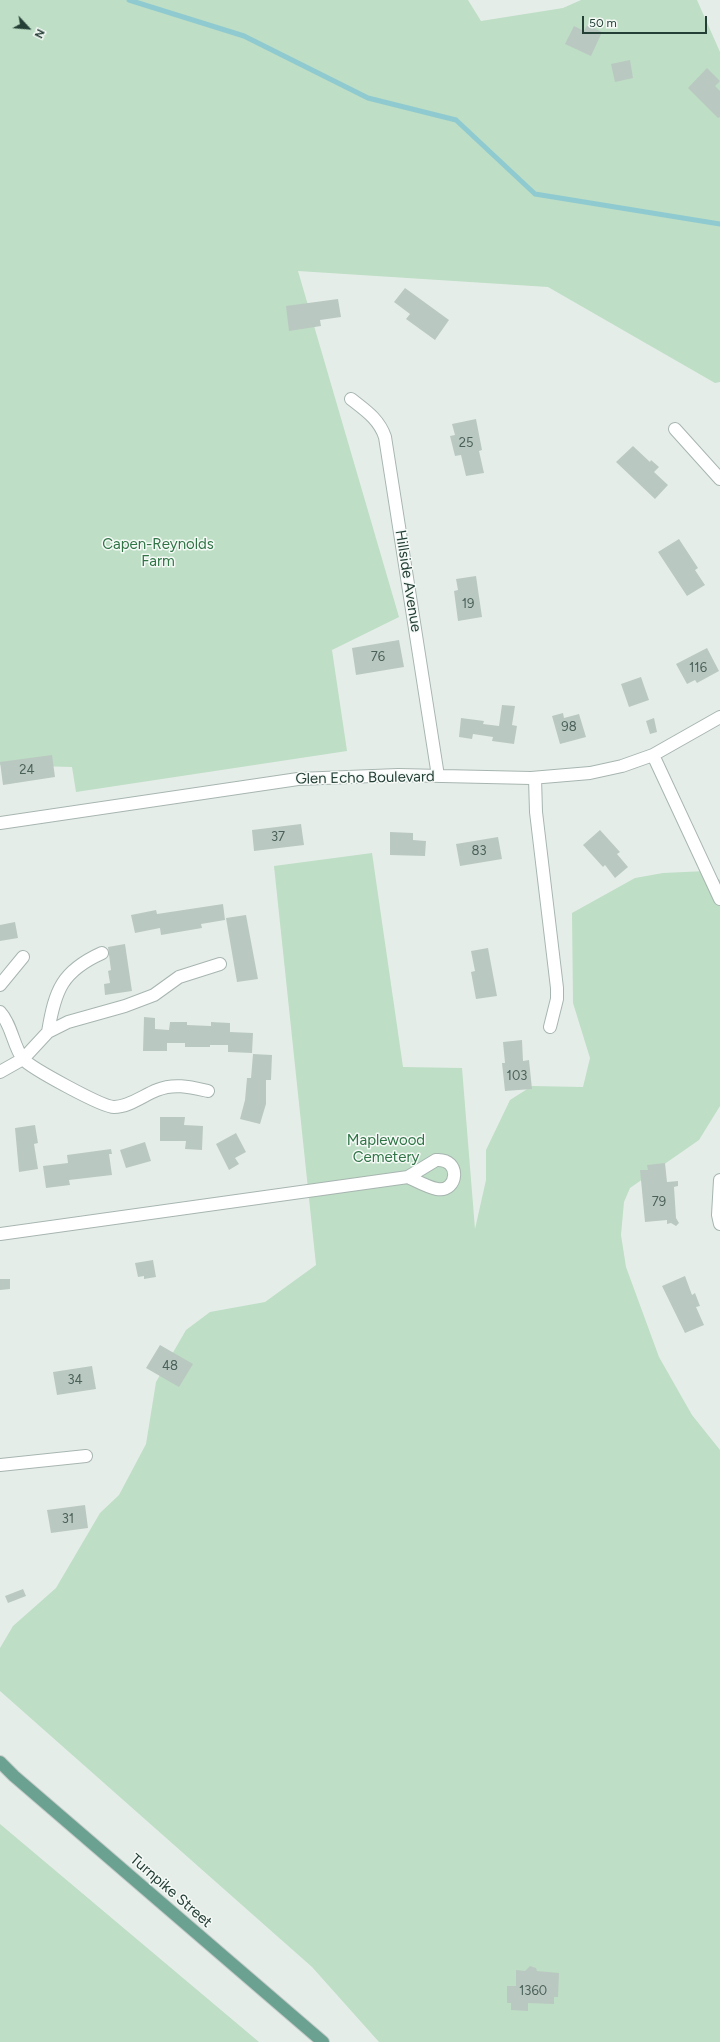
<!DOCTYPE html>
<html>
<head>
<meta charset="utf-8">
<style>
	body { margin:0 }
	#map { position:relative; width:720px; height:2042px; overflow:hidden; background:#e5ede9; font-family:Figtree,sans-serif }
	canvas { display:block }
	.north { position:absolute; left:8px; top:8px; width:40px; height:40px; -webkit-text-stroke:3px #f5faf7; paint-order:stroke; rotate:116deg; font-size:11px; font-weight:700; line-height:16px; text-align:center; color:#243f36 }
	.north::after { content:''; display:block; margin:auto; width:14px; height:18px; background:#243f36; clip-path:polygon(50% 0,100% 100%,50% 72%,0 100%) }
	.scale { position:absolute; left:582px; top:16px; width:125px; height:18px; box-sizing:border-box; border:2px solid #243f36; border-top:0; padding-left:5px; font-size:12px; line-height:14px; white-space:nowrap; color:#243f36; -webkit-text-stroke:3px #f5faf7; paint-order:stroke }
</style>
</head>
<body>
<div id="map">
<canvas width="720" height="2042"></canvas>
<div class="north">N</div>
<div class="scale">50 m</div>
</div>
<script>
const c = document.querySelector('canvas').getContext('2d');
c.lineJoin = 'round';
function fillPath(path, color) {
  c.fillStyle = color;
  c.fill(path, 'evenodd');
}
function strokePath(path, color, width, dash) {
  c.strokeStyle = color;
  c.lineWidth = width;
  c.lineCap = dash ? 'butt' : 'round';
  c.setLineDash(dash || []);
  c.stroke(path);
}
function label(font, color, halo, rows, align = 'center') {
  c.font = font + ' Figtree,sans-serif';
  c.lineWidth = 3;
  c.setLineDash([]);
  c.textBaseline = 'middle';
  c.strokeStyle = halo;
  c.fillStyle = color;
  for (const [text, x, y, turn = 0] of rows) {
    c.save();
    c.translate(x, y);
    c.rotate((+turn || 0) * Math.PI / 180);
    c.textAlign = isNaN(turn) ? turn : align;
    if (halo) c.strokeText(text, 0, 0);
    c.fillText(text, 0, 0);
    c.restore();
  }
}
const green = new Path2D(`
	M0,0H468L481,21L563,8L581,0H697L720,52V382L715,383L548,287L298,271L399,617L332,650L347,751L76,792L72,767L0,765Z
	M372,853L403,1067L462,1068L475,1229L486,1180V1150L510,1100L532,1086L583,1087L590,1058L573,1003L572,913L635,878L663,873L706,871L720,880V1106L699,1140L630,1188L624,1202L621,1235L626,1267L659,1357L692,1415L720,1450V2042H379L312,1967L0,1691V1648L13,1626L56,1588L100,1513L119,1495L146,1444L156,1382L186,1330L210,1312L265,1302L316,1265L274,866Z
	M0,1824L259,2042H0Z`);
const stream = new Path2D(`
	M129,0L244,36L368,98L456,120L535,194L720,224`);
const building = new Path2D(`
	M587,25L602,32L591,56L565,44L574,26L584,31Z
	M630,60L633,78L615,82L611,64Z
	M707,68L720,81L715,86L720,91V117L718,118L688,88Z
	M405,288L449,320L435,340L406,319L410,314L394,302Z
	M338,299L341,317L320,320L321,326L289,331L286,306Z
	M476,419L482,450L479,451L484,473L466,476L461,455L455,456L450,436L455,435L452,424Z
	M633,446L650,462L651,460L659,467L654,472L668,485L655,499L616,462Z
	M679,539L698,568L695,570L705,585L687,596L658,552Z
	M476,576L482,617L458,621L454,591L458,590L456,579Z
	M399,640L404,667L356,675L352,648Z
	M707,648L719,671L697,683L695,680L687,684L676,664Z
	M641,677L649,700L629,707L621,684Z
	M502,705L515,706L512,725L517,726L514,744L492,741L493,737L473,734L472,739L459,737L461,718L484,721L483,724L499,726Z
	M563,713L564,718L579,714L586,737L560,744L552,716Z
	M654,718L657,732L650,734L646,721Z
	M52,755L55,777L3,785L0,762Z
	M301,824L304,845L254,851L252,830Z
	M600,830L620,852L617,854L628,867L615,878L605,865L603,867L583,845Z
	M390,832L413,833V840L426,841L425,856L390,855Z
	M498,837L502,859L460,866L456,844Z
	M223,904L225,920L201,924L202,928L161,935L160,928L135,933L131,915L156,910L157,914Z
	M246,915L258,979L237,982L226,918Z
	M15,922L18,938L0,941V925Z
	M125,944L132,991L105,995L104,984L110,983L108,971L111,970L108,947Z
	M488,948L497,996L476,999L471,972L475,971L471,951Z
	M144,1017L155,1018V1029L169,1030L170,1022H187V1025L211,1026V1022L230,1023V1032L253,1033L252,1053L228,1052V1045H210V1047H185V1043H167V1051H143Z
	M522,1040L523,1061L529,1060L532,1089L505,1091L502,1063H505L503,1042Z
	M253,1054L272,1055L271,1080H266V1104L260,1124L240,1119L245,1100L247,1078H251Z
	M160,1117H185L184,1125L203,1126L202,1150L185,1149L186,1141H160Z
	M35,1125L38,1143L34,1144L38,1169L19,1172L15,1128Z
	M236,1133L246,1152L235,1158L239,1164L229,1170L216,1144Z
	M145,1142L151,1161L126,1168L120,1150Z
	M111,1149L112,1154H109L112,1175L69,1180L70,1185L46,1188L43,1166L68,1163L67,1155Z
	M665,1163L667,1182L678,1181V1186L674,1187L676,1218L679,1223L676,1226L671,1223L667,1224V1220L645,1222L640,1170H648L647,1165Z
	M153,1260L156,1277L144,1279V1276L138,1277L135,1263Z
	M685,1276L692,1295L695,1293L700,1306L696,1307L704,1325L685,1333L662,1286Z
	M0,1279H10V1289L0,1290Z
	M160,1345L193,1364L179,1387L146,1368Z
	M92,1366L96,1389L57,1395L53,1372Z
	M85,1505L88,1528L51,1533L47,1510Z
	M23,1589L26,1596L8,1603L5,1596Z
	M530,1966L536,1968L537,1971L559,1973L558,1997H554V2004L528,2003V2011L511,2010V2003H507V1986H516V1970L525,1971Z`);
const minor = new Path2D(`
	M351,399C365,410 379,419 385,437L438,776
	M675,429L720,479
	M653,755L720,899
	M535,778L536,812L557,988V999L550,1027
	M0,823L298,779L398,775L531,778L590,773L622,766L653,755L720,717
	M0,985L23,957
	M0,1012C12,1025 13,1046 23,1059C31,1068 102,1107 114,1107C129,1107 144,1095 157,1090C174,1083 190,1087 208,1091
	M48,1032C55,990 62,971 102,953
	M0,1072L23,1059L48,1032L68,1022L125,1006L154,995L179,977L220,964
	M720,1180L718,1215L720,1224
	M0,1234L408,1177L436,1160C462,1158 458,1193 437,1189C427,1187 417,1181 408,1177
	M0,1465L86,1456`);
const major = new Path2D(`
	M0,1762L14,1776L323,2042`);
const numberNames = [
	["25",466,443],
	["19",468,604],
	["76",378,657],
	["116",698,668],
	["98",569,727],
	["24",27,770],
	["37",278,837],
	["83",479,851],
	["103",517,1076],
	["79",659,1202],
	["48",170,1366],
	["34",75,1380],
	["31",68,1519],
	["1360",533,1991]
];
const parkNames = [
	["Capen-Reynolds",158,545],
	["Farm",158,562],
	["Maplewood",386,1141],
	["Cemetery",386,1158]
];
const streetNames = [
	["Hillside Avenue",408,581,81],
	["Glen Echo Boulevard",365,778,-1],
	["Turnpike Street",171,1891,41]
];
fillPath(green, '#bedec5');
strokePath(stream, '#8fcad0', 5);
fillPath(building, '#bac8c2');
strokePath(minor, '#a7b5b0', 14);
strokePath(major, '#c2c9c7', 14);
strokePath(minor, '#fff', 12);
strokePath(major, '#6ba190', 12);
label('13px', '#4a6159', null, numberNames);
label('15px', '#307446', '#f5faf7', parkNames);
label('15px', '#243f36', '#f5faf7', streetNames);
</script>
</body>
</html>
